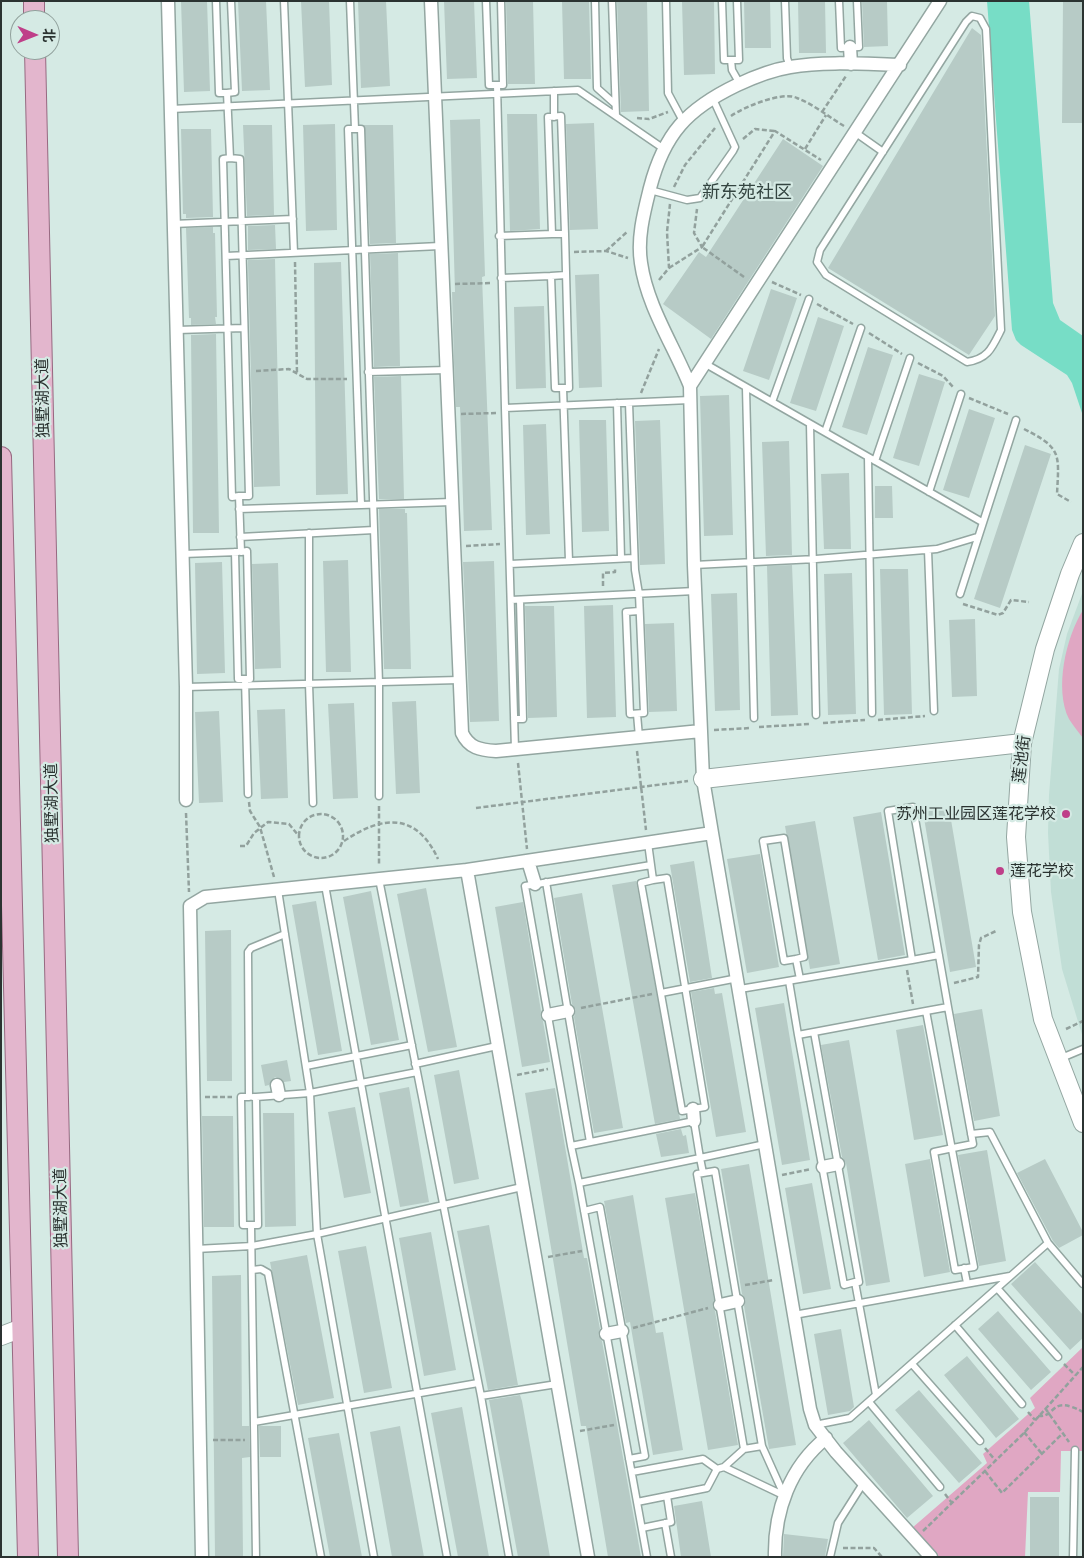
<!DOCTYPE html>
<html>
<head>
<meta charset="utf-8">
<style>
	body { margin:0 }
	#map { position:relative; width:1084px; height:1558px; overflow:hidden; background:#d5eae4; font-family:Inter,"Noto Sans SC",sans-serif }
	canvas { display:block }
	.frame { position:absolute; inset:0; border:2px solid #2b3331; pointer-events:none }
	.north { position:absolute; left:10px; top:10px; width:50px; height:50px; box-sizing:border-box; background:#d5eae4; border:1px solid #91a19c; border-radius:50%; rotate:91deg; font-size:14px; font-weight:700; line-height:20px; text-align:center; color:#2b3331 }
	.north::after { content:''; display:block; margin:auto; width:18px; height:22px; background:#bf3f89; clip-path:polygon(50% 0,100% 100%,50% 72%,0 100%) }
</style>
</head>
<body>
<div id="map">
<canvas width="1084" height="1558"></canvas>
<div class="frame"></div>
<div class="north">北</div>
</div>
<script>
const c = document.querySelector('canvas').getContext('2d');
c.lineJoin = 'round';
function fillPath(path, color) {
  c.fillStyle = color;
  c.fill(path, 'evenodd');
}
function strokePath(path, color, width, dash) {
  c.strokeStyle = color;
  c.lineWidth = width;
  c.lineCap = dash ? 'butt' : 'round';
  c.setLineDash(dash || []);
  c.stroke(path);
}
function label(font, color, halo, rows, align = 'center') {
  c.font = font + ' Inter,"Noto Sans SC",sans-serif';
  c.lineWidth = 4.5;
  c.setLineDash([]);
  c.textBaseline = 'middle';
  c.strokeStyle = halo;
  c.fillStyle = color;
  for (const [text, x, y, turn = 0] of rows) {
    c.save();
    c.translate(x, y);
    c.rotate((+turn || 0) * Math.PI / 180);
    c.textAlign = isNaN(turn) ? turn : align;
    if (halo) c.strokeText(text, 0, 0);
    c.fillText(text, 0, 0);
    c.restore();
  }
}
const built = new Path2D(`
	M1083,591V1038L1062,969L1051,892L1048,833L1049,795L1059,669L1067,634Z`);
const green = new Path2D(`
	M1083,610V738C1078,732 1073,725 1069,719C1054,689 1066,637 1083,610Z
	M1083,1347V1451H1061L1060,1492H1028L1025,1557H938L912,1528L987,1463L983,1454L1035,1408L1030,1398Z`);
const water = new Path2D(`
	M987,1H1029L1053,303L1060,320L1083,336V416L1072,383L1067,375L1021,345L1016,340L1012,330Z`);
const building = new Path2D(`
	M181,1H207L210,91L184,92Z
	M238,1H266L270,90L242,91Z
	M301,1H329L332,85L305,87Z
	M358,1H386L390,86L361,88Z
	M444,1H474L477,78L447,79Z
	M506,1H533L535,84H508Z
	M562,1H589L591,79H564Z
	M617,1H647L649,111L621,112Z
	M682,1H714L715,74L684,75Z
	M744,1H770L771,48H745Z
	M798,1H825L826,53H799Z
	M862,1H887L888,46L864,47Z
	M1063,1H1083V123H1062Z
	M972,28L981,35L995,316L969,355L828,268Z
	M507,114H537L540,229L510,231Z
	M480,119L485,276L482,277L492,530L464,531L460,407H456L454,363L452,292H455L450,120Z
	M594,123L598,229L570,230L566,124Z
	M335,124L337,230L306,231L303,125Z
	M243,125H272L274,215L247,216Z
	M364,125H393L396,243L370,244Z
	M181,129H211L213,217L186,218V214H183Z
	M783,139L823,166L711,339L663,304L699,252L706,257Z
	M275,225L276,249L248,250V226Z
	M213,227V233H215L217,317H215L216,324L191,325V318H189L186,228Z
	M398,253L400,366L374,367L370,254Z
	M275,259L280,486L254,487L248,265V260Z
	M341,262L348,494L316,495L314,263Z
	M599,274L602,387L579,388L575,275Z
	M771,289L797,298L769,380L743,371Z
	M544,306L546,388L516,389L514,307Z
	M818,317L844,326L816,411L790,403Z
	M216,334L219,533H193L191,335Z
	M868,347L893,355L867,435L842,427Z
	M919,374L945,382L919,466L893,458Z
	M401,376L404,499H379L374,377Z
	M729,395L733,535L704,536L700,396Z
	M969,409L995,418L969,498L943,490Z
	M579,420H606L609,531L582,532Z
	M660,420L665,564L640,565L635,421Z
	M546,424L550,534L526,535L523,425Z
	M789,441L792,555L766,556L762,442Z
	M1025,445L1051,454L1000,608L974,599Z
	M849,473L851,549H824L821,474Z
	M875,486H892L893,518H875Z
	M379,509H405V513H407L411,669H384Z
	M348,560L351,672H326L323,561Z
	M494,561L499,721L470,722L463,562Z
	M222,562L225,673L197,674L195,563Z
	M278,563L281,668L255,669L252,564Z
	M792,565L798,715L771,716L767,566Z
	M880,569H908L912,714L884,715Z
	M852,573L856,714L828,715L824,574Z
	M737,593L740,710L715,711L711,594Z
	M613,605L616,717L587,718L584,606Z
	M525,606H554L557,717L528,718Z
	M975,619L977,696L952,697L949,620Z
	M674,623L677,711L649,712L645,624Z
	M416,701L420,793L396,794L392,702Z
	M354,703L358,798L333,799L328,704Z
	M285,709L288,798L261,799L257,710Z
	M219,711L223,802L199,803L195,712Z
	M949,808L976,967L950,972L923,812Z
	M881,812L905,955L878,960L853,817Z
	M815,821L840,964L810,969L785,826Z
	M760,854L779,967L747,973L727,859Z
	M694,861L712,978L690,982L670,865Z
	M636,881L680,1119L655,1124L612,885Z
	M426,888L457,1047L428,1052L397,894Z
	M371,891L399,1040L371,1045L343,897Z
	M582,893L623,1128L594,1133L574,1017L576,1010L572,1004L554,898Z
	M316,901L342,1051L318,1055L292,905Z
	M523,902L541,1011L540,1016L543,1021L550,1062L522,1067L495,907Z
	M231,930L232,1081H207L205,931Z
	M714,988L715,994L722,993L746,1132L716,1137L691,992Z
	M784,1003L810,1160L782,1165L755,1008Z
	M982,1009L1000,1116L974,1121L954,1014Z
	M923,1025L943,1135L914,1140L896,1030Z
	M849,1040L890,1282L866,1286L846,1163L842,1157L821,1045Z
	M287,1060L291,1081L284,1082L280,1078L275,1077L269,1085L265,1086L261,1065Z
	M459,1070L479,1179L454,1184L434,1075Z
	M409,1087L429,1202L400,1207L379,1093Z
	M555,1088L584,1258H587L600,1329L598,1335L602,1341L641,1557H608L586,1426H581L525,1093Z
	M355,1107L371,1193L344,1198L328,1112Z
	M263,1113H294L296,1226L265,1227Z
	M202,1116H233L234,1227H204Z
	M681,1129L683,1136L686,1135L689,1153L661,1157L656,1134Z
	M987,1150L1006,1261L979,1266L958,1155Z
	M930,1159L950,1272L924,1277L905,1164Z
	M1045,1159L1083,1232V1235L1059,1248L1053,1241L1017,1173Z
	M749,1164L796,1445L769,1449L744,1306L746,1300L742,1294L721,1169Z
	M812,1183L831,1289L803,1294L785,1188Z
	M695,1193L714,1300L712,1306L715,1311L738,1445L708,1450L665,1198Z
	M633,1195L656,1333L663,1332L683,1450L653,1455L630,1322L626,1323L604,1201Z
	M489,1225L518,1385L488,1390L457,1231Z
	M431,1232L456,1370L424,1376L399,1238Z
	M366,1246L392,1388L364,1393L338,1251Z
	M307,1255L334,1398L298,1405L270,1262Z
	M1035,1262L1083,1315V1338L1070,1350L1011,1284Z
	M241,1275L242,1426H249L250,1457L242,1458L243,1557H215L212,1276Z
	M998,1311L1051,1372L1031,1390L978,1329Z
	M841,1329L854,1407L850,1411L828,1415L814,1334Z
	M967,1356L1019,1419L996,1438L944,1375Z
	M919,1390L982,1463L959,1483L895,1410Z
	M520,1395L522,1401L550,1557H518L489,1400Z
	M462,1407L489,1557H458L431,1413Z
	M869,1420L933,1496L907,1518L843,1443Z
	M259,1426H281V1457H260Z
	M400,1426L424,1557H392L370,1432Z
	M339,1433L362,1557H330L308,1438Z
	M1030,1497H1059V1557H1030Z
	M702,1501L711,1557H681L674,1506Z
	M784,1534L828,1539L825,1557H783Z`);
const path = new Path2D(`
	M822,112L846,76
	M731,116C744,107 782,91 797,98C813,104 829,117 844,126
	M637,118L649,119L668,112
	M743,139L755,129L775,131
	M805,149L826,115
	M674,187L685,165L715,128
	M606,251L627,232
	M574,252L606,251L628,258
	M295,262L297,374
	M669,268L702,247L694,233L697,209
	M744,277L702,247L775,131L821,160
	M659,280L669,268L667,232L670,204
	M772,282L801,295
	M455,284L492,283
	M817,304L853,324
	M869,333L902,354
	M918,363L943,376L954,388
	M256,371L289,369L307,379H347
	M641,393L659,349
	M969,398L1008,414
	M461,414L496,413
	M1024,429C1062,448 1059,454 1057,494L1071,502
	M466,546L500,544
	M603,586V573L615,572V568
	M963,604L998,615L1003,613L1011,600L1029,602
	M878,720L925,716
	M823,723L865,720
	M759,727L810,724
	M714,730L751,728
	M637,751L646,830
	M518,763L527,849
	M249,802L250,811L260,827L274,877
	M379,806V865
	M476,808L688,781
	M186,813L189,892
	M299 836a22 22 0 1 1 44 0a22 22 0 1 1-44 0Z
	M344,841C381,816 416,811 438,859
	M240,846H246L254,833L268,822L289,824L298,835
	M907,970L913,1004
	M954,983L978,977L979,945L981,938L996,931
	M581,1008L652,994
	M1066,1029L1083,1021
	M517,1075L548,1069
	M205,1097H232
	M782,1175L811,1169
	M548,1257L582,1251
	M745,1285L774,1280
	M633,1328L708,1308
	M1064,1364L1075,1375
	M1045,1408L1069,1442
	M1028,1412L1035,1420
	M1038,1416C1056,1418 1050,1394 1083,1412
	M580,1431L614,1425
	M1024,1432L1042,1454
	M213,1440H245
	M985,1448L995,1460
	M985,1471L1002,1493L1062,1434
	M945,1494L952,1503
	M923,1531L1022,1435L1083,1367
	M843,1548H874L882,1557`);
const service = new Path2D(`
	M216,1L219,93H227
	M231,1L235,92L227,93L230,158L240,159L249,496H239L241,552L247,551L250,679H245L248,794
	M284,1L294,253
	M350,1L355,129H361L379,683V796
	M486,1L489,85H503L501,1
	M595,1L597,88L615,104
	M612,1L616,116
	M666,1L668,93L683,121
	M722,1L724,60H739L737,1
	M785,1L787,58L790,67
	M839,1L841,48L859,47L857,1
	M972,16L980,18L986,29L1001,330C992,348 988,359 967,362L826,275L817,262L820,250L966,22Z
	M731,60L732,70L740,84
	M497,85L505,408L690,400
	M554,91V117
	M171,109L578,90L664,149
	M561,116L565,234H552L548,117Z
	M355,129H348L361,505L452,502
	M856,133L883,152
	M230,158L223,159L232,497L239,496
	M650,190L687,200L700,198L733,151L735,147L713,99
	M173,224L293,219
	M565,234L569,388H555L551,276L566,275
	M499,236L552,234
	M226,256L440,246
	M501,278L551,276
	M177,330L244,328
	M704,363L982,522
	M368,372L447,370
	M563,388L569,561
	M746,388L754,718
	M772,402L809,299
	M617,403L621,558
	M629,403L635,570L639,594L644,713L630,714L626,612L639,611
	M505,408L515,749
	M810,424L816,715
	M825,432L861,328
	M868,457L872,713
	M875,461L910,358
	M929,492L961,394
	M239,509L361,505
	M309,533V684L313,803
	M240,537L374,530
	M928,550L934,711
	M235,552L238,679H245
	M183,554L238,552
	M510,564L634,558
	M694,565L816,559L937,549L977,537
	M960,594L1016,420
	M511,600L695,591
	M186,687L459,680
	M637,714L639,737
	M514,719H523L520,600
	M648,843L651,865L525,886L571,1146L694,1121L700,1158L765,1144
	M651,865L653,880L667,878L705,1107L682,1111L641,883L653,880
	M379,879L481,1396L509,1557
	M546,882L590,1142
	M325,885L447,1557
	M278,890L310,1093L317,1234L374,1557
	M939,955L912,960L888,811L913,807L948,1007
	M796,959L784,961L763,841L784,838L804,957L796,959L800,979
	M789,981L798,1035
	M740,989L912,960
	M661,993L738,978
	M814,1032L926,1011
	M1059,1059L1083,1049
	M415,1064L497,1046
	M306,1066L412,1045
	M256,1097L310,1093L417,1072
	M971,1134L990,1132L1048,1243L1083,1284
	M571,1146L579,1183L700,1158L703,1173L715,1171L762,1446L784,1495
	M953,1148L973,1144L948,1007L926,1011L974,1267L955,1270L934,1152L953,1148
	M703,1173L697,1174L744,1449L762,1446
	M579,1183L647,1557
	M584,1211L600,1207L645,1456L629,1459
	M251,1225H258L256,1097H253
	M196,1249L252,1246L317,1234L522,1187
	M964,1268L967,1283
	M252,1270L261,1269L268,1273L321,1557
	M855,1282H859L814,1032L798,1035L844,1285L855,1282L876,1395
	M997,1288L1058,1357
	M794,1315L1010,1276
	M955,1325L1022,1404
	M912,1364L980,1441
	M481,1396L557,1384
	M869,1402L940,1487
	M254,1422L478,1383
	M815,1425L850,1418L1048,1243
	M724,1467L785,1496
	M632,1472L703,1459L717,1469L724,1467L744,1449
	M637,1502L707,1488L717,1469
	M665,1523L671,1557
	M642,1528L671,1522L667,1496
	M256,1557L251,1225H243L241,1097H249L248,952L251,948L285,934
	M830,1557L838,1523L864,1482
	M1073,1557L1075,1450`);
const minor = new Path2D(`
	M168,1L186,687V800
	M431,1L462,733C469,748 480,750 496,751L701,731
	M850,47L851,64
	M900,65C864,64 826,61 790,67C771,70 754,77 737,85C687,109 664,134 650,188C644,212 637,238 641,263C647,306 674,346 690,386L940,1
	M712,833L810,1409L815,1425L836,1452L931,1557
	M528,861L535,884
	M548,1015L568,1011
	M277,1085L279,1095
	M693,1109L694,1121
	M823,1167L838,1164
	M720,1305L738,1301
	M606,1334L622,1331
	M202,1557L190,906L205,897L467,870
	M588,1557L467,870L712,833L703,779L694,565L690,386
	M775,1557C774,1511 790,1467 826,1438`);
const secondary = new Path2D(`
	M1083,543L1070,574L1045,649L1022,743L1016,837L1022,912L1043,1019L1083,1123
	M703,779L1022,743
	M1,1336L22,1328`);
const primary = new Path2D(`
	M34,1V20
	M35,50L68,1557
	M1,457L28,1557`);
const markers = [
	[1066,814,5,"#bf3f89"],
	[1000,871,5,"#bf3f89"]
];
const streetNames = [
	["独墅湖大道",43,398,-91],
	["莲池街",1022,759,-83],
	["独墅湖大道",52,803,-91],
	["独墅湖大道",61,1208,-91]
];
const poiNames = [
	["苏州工业园区莲花学校",1056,814],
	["莲花学校",1010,871,"left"]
];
const neighbourhoodNames = [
	["新东苑社区",747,193]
];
fillPath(built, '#c1ded6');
fillPath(green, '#e0a7c3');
fillPath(water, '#77ddc6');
fillPath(building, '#b7cbc6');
strokePath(service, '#93a6a1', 9);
strokePath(minor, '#93a6a1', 15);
strokePath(secondary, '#93a6a1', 20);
strokePath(primary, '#976981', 22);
strokePath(path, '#92a19d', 2.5, [5, 2.5]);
strokePath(service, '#fff', 6);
strokePath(minor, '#fff', 12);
strokePath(secondary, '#fff', 18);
strokePath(primary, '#e3b6cd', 20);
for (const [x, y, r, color] of markers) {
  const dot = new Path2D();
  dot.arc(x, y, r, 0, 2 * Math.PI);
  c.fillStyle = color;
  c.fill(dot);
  strokePath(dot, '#d5eae4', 2);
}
label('16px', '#2b3331', '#d5eae4', streetNames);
label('16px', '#2b3331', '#d5eae4', poiNames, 'right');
label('18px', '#344541', '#d5eae4', neighbourhoodNames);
</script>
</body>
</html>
